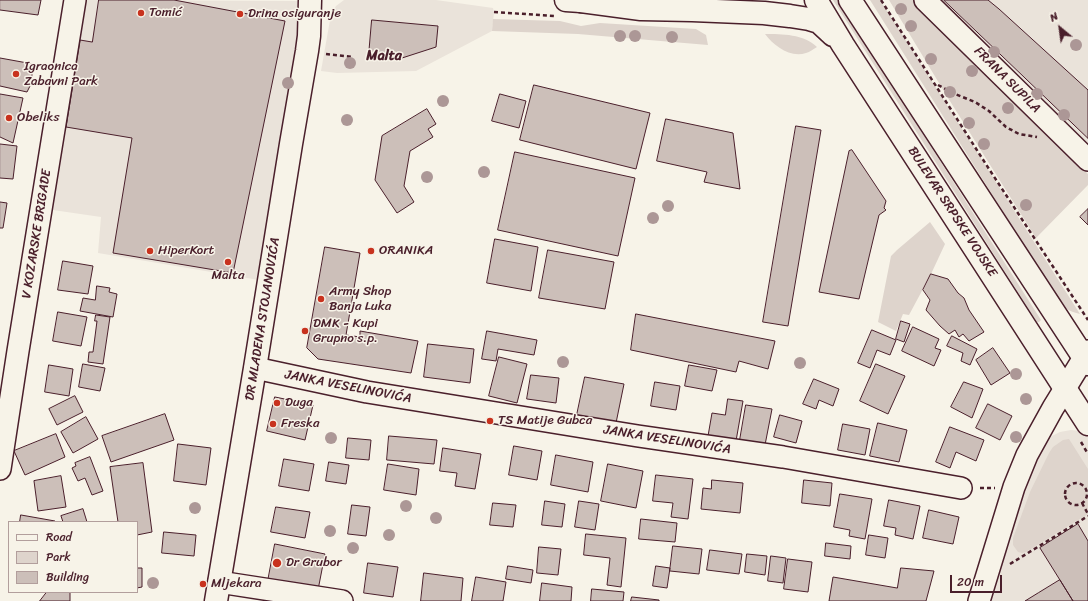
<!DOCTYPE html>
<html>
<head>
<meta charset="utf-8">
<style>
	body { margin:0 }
	#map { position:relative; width:1088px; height:601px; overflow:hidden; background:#f7f3e8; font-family:Sriracha,sans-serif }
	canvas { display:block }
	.legend { position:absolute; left:8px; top:521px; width:130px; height:72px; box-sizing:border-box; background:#f7f3e8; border:1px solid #b29e9c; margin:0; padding:5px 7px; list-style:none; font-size:12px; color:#4a1f2b }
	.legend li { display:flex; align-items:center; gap:8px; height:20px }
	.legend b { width:20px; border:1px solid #b29e9c }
	.north { position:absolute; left:1040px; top:8px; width:40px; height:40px; -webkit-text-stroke:3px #f7f3e8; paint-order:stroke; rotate:331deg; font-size:11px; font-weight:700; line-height:16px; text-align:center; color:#4a1f2b }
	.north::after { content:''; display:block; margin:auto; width:14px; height:18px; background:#4a1f2b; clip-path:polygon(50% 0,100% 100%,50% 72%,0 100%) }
	.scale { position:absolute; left:950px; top:575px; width:52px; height:18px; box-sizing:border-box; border:2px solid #4a1f2b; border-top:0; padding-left:5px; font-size:12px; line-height:14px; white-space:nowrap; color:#4a1f2b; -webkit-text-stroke:3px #f7f3e8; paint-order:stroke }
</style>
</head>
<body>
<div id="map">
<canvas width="1088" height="601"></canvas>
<ul class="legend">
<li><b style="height:5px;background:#f7f3e8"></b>Road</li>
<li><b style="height:11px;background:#ded4cc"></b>Park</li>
<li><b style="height:11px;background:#ccbfb9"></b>Building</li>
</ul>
<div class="north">N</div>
<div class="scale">20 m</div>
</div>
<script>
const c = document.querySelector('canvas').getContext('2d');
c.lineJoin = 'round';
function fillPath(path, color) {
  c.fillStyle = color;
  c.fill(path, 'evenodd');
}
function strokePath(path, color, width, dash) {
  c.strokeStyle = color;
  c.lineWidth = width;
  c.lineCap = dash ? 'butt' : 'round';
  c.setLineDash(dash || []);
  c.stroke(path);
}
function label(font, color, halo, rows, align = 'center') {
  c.font = font + ' Sriracha,sans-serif';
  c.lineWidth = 3;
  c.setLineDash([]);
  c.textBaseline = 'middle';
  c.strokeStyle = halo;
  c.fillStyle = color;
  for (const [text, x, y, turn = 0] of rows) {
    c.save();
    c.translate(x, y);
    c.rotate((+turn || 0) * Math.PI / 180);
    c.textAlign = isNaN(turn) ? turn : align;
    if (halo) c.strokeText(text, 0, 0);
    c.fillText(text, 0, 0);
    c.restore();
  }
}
const built = new Path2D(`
	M83,0L298,1L302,10L303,20L259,280L98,253L101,217L46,209Z
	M344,0H436L493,8L494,12L492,31L416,71L337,73L321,71L330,20L332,13L336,6Z
	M930,0H1088V151Z
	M1071,430L1080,431L1088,437V601H984L1013,510L1038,453L1045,443L1052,436L1060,432Z`);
const green = new Path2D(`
	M833,0H838L1041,320L1039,322H1037L1012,283Z
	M870,0H880L1080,314C1067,311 1063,307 1056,296Z
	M889,0H918L1088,174V185L1036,238L948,98Z
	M493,19L560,21L581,26L600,23L696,29L706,35L708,45L578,34L492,31Z
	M765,34C782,34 804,34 817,47C813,49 810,52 806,53C790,58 774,46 765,34Z
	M930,222L945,244L931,274L909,315L903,314L896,331L878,322L891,256L897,250Z
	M1069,439L1088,469V514L1026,552L1022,553L1018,552L1013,545V538L1030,492L1049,453L1053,447L1063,440Z`);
const building = new Path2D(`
	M0,0H41L38,15L0,10Z
	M99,0H174L285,21L233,273L113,253L132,138L66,127L80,40L92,42Z
	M944,0H988L999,9L1088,90V138Z
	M372,20L438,26L436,47L402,58L369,55Z
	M0,58L33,64L31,84L27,92L0,86Z
	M534,85L650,113L636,169L520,140Z
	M0,94L23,98L13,143L0,137Z
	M500,94L526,101L519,128L492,121Z
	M427,109L436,124L428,129L433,137L410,151L404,186L414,202L397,213L375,180L382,136Z
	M666,119L733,133L740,189L704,182L707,172L657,161Z
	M796,126L821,130L788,326L763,322Z
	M0,144L17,146L13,179L0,178Z
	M852,150L886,201L884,208L886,210L879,215L859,299L819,292L849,151Z
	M515,152L635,178L618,256L498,230Z
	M0,202L7,203L3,228H0Z
	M1088,209V225L1080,217Z
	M495,239L538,247L531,291L487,283Z
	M325,247L360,253L346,335L360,337V331L418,341L411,373L318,359L307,348Z
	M548,250L614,262L605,309L539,298Z
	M63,261L93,266L88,294L58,290Z
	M931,274L948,279L958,293L964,298L969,310L984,332L969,341L963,334L959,337L955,330L949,334L940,326L926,310L930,300L923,290Z
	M97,286L110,288L109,292L117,294L113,317L80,311L83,298L95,300Z
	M58,312L87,317L81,346L53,341Z
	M636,314L775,341L768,369L739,361L736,372L631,350Z
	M96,315L110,317L103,364L88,362L89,352H93L97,321H95Z
	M901,321L910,324L904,342L896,339Z
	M913,327L939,339L935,348L941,350L934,366L902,351Z
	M872,330L896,340L890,355L877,350L870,368L858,363Z
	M487,331L537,340L534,355L498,349L496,361L482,359Z
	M952,336L977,349L970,365L961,361L963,353L947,346Z
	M428,344L474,349L470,383L424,377Z
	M993,348L1010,373L991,385L976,360Z
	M499,357L527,364L517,403L489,396Z
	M83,364L105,368L100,391L79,387Z
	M876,364L905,376L888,414L860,401Z
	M49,365L73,369L69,396L45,392Z
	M689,365L717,370L712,391L685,386Z
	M531,375L559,378L556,403L527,399Z
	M585,377L624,384L616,423L577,415Z
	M814,379L839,389L833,406L819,400L816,409L803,404Z
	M655,382L680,386L676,410L651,406Z
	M964,382L983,389L972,418L951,407Z
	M75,396L83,412L57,425L49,409Z
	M275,397L313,405L305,440L267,431Z
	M728,399L743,401L736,441L708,436L712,413L725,415Z
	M988,404L1012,416L1000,440L976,428Z
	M746,405L772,409L765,445L740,440Z
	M165,414L174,440L111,462L102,436Z
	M780,415L802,421L796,443L774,437Z
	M86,417L98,439L73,453L61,432Z
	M878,423L907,430L899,462L870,456Z
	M843,424L870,429L865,455L838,450Z
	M950,427L984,440L976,461L956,452L950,468L936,462Z
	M56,434L65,457L25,475L14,451Z
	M389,436L437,440L434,464L387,460Z
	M348,438L371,440L369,460L346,458Z
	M178,444L211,448L206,485L174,481Z
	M514,446L542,451L537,480L509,475Z
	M443,448L481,454L475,489L455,486L457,473L440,471Z
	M556,455L593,462L588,492L551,485Z
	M90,457L103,491L92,495L85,478L78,481L72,468L76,466L75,463Z
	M284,459L314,464L309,491L279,486Z
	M329,462L349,465L346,484L326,481Z
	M143,463L152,532L137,535V522H118L110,467Z
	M388,464L419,469L416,495L384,490Z
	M608,464L643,471L636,508L601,501Z
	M656,475L693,479L688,519L671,517L673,503L653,501Z
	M61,476L66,507L38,511L34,481Z
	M712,480L743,483L740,513L701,509L703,488L711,489Z
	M804,480L832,483L830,506L802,503Z
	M840,494L872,499L865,539L849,536L850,530L834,527Z
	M889,500L920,506L913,539L895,535L896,528L884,526Z
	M545,501L565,504L562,527L542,525Z
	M579,501L599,504L595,530L575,527Z
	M493,503L516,505L513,527L490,525Z
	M352,505L370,507L366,536L348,534Z
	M276,507L310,512L305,538L271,532Z
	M83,509L87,522H63L61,516Z
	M929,510L959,517L953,544L923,538Z
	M21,515L55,521L54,522H20Z
	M641,519L677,523L675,542L639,539Z
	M1078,524L1088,541V601H1073L1040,548Z
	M164,532L196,535L194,556L162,553Z
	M586,534L626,538L621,587L607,585L610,558L584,555Z
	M869,535L888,538L885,558L866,555Z
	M826,543L851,546L850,559L825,556Z
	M275,544L325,554L318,590L268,581Z
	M673,546L702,549L699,574L670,571Z
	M539,547L561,549L558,575L537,573Z
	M710,550L742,554L739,574L707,570Z
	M747,554L767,556L765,575L745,572Z
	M771,556L786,558L783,583L768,581Z
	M788,559L812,562L808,592L784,589Z
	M368,563L398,567L393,597L364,593Z
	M508,566L533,570L531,583L506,579Z
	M656,566L670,568L667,588L653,586Z
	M137,568H142V587L137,588Z
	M901,568L934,571L926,601H829L833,577L897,588Z
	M424,573L463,578L461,601H421Z
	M476,577L506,582L503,601H472Z
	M1060,580L1073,601H1025L1038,593Z
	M542,583L572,587L571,601H540Z
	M592,589L624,592L623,601H591Z
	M47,592H70V601H40Z
	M632,597L659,600V601H631Z`);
const path = new Path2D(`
	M881,0L989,169L1088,320
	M494,12L555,16
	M326,54L353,57
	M938,85L955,94L975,102L989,111L1006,127L1019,134L1037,137
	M1081,442L1088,454
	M1065 494a11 11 0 1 1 22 0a11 11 0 1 1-22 0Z
	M980,488H995
	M1082,503L1088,514
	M1010,564L1088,516`);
const minor = new Path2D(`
	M925,0L1088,160
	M255,368L367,392L638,436L783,457L961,488
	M0,469L18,351L75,0
	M219,582L342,601
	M979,601L1014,487L1027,455L1053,408L1088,351`);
const secondary = new Path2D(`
	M566,0L581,1L593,0
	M216,601L255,368L291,144L307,51L309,36L310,0`);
const primary = new Path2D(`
	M816,0L843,45L977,252L1088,424
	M850,0L1088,364
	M581,1L641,9L692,10L764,13L790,16L809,19L819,22L833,35`);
const trees = [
	[901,9],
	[911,26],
	[620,36],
	[635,36],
	[672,37],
	[1076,45],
	[994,52],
	[931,59],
	[350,63],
	[972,71],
	[288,83],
	[950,92],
	[1037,94],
	[443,101],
	[1008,108],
	[1064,115],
	[347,120],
	[969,123],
	[984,144],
	[484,172],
	[427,177],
	[1026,205],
	[668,206],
	[653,218],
	[563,362],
	[800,363],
	[1016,374],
	[1026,399],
	[1016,437],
	[331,438],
	[406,506],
	[195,508],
	[436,518],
	[330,531],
	[389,535],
	[353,548],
	[153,583]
];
const markers = [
	[141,13,4,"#c8321e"],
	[240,14,4,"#c8321e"],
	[16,74,4,"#c8321e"],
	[9,118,4,"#c8321e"],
	[150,251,4,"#c8321e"],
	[371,251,4,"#c8321e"],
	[228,262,4,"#c8321e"],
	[321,299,4,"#c8321e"],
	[305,331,4,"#c8321e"],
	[277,403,4,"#c8321e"],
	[490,421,4,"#c8321e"],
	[273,424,4,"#c8321e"],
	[277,563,5,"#c8321e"],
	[203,584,4,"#c8321e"]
];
const poiNames = [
	["Tomić",149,13],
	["Drina osiguranje",248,14],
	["Igraonica",24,67],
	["Zabavni Park",24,82],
	["Obeliks",17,118],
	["HiperKort",158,251],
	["ORANIKA",379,251],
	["Malta",228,276,"center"],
	["Army Shop",329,292],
	["Banja Luka",329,307],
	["DMK - Kupi",313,324],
	["Grupno s.p.",313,339],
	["Duga",285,403],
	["TS Matije Gubca",498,421],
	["Freska",281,424],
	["Dr Grubor",286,563],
	["Mljekara",211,584]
];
const streetNames = [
	["FRANA SUPILA",1007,80,45],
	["BULEVAR SRPSKE VOJSKE",952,212,57],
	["V KOZARSKE BRIGADE",37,234,-81],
	["DR MLADENA STOJANOVIĆA",263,319,-81],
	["JANKA VESELINOVIĆA",348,387,11],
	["JANKA VESELINOVIĆA",667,440,9]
];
const neighbourhoodNames = [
	["Malta",384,56]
];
fillPath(built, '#eae3da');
fillPath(green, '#ded4cc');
fillPath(building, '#ccbfb9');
strokePath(building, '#4a1f2b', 1);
strokePath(minor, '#4a1f2b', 24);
strokePath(secondary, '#4a1f2b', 25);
strokePath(primary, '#4a1f2b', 25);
strokePath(path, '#4a1f2b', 2.5, [4, 3]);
strokePath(minor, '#f7f3e8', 21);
strokePath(secondary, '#f7f3e8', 22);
strokePath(primary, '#f7f3e8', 22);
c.fillStyle = '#ac9796';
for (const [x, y] of trees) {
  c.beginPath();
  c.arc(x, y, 6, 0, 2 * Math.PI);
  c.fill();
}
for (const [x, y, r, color] of markers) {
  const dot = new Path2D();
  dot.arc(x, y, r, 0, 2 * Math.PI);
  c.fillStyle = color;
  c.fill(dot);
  strokePath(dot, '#f7f3e8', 1.5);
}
label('13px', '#4a1f2b', '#f7f3e8', poiNames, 'left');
label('13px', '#4a1f2b', '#f7f3e8', streetNames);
label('bold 14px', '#4a1f2b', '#f7f3e8', neighbourhoodNames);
</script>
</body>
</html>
